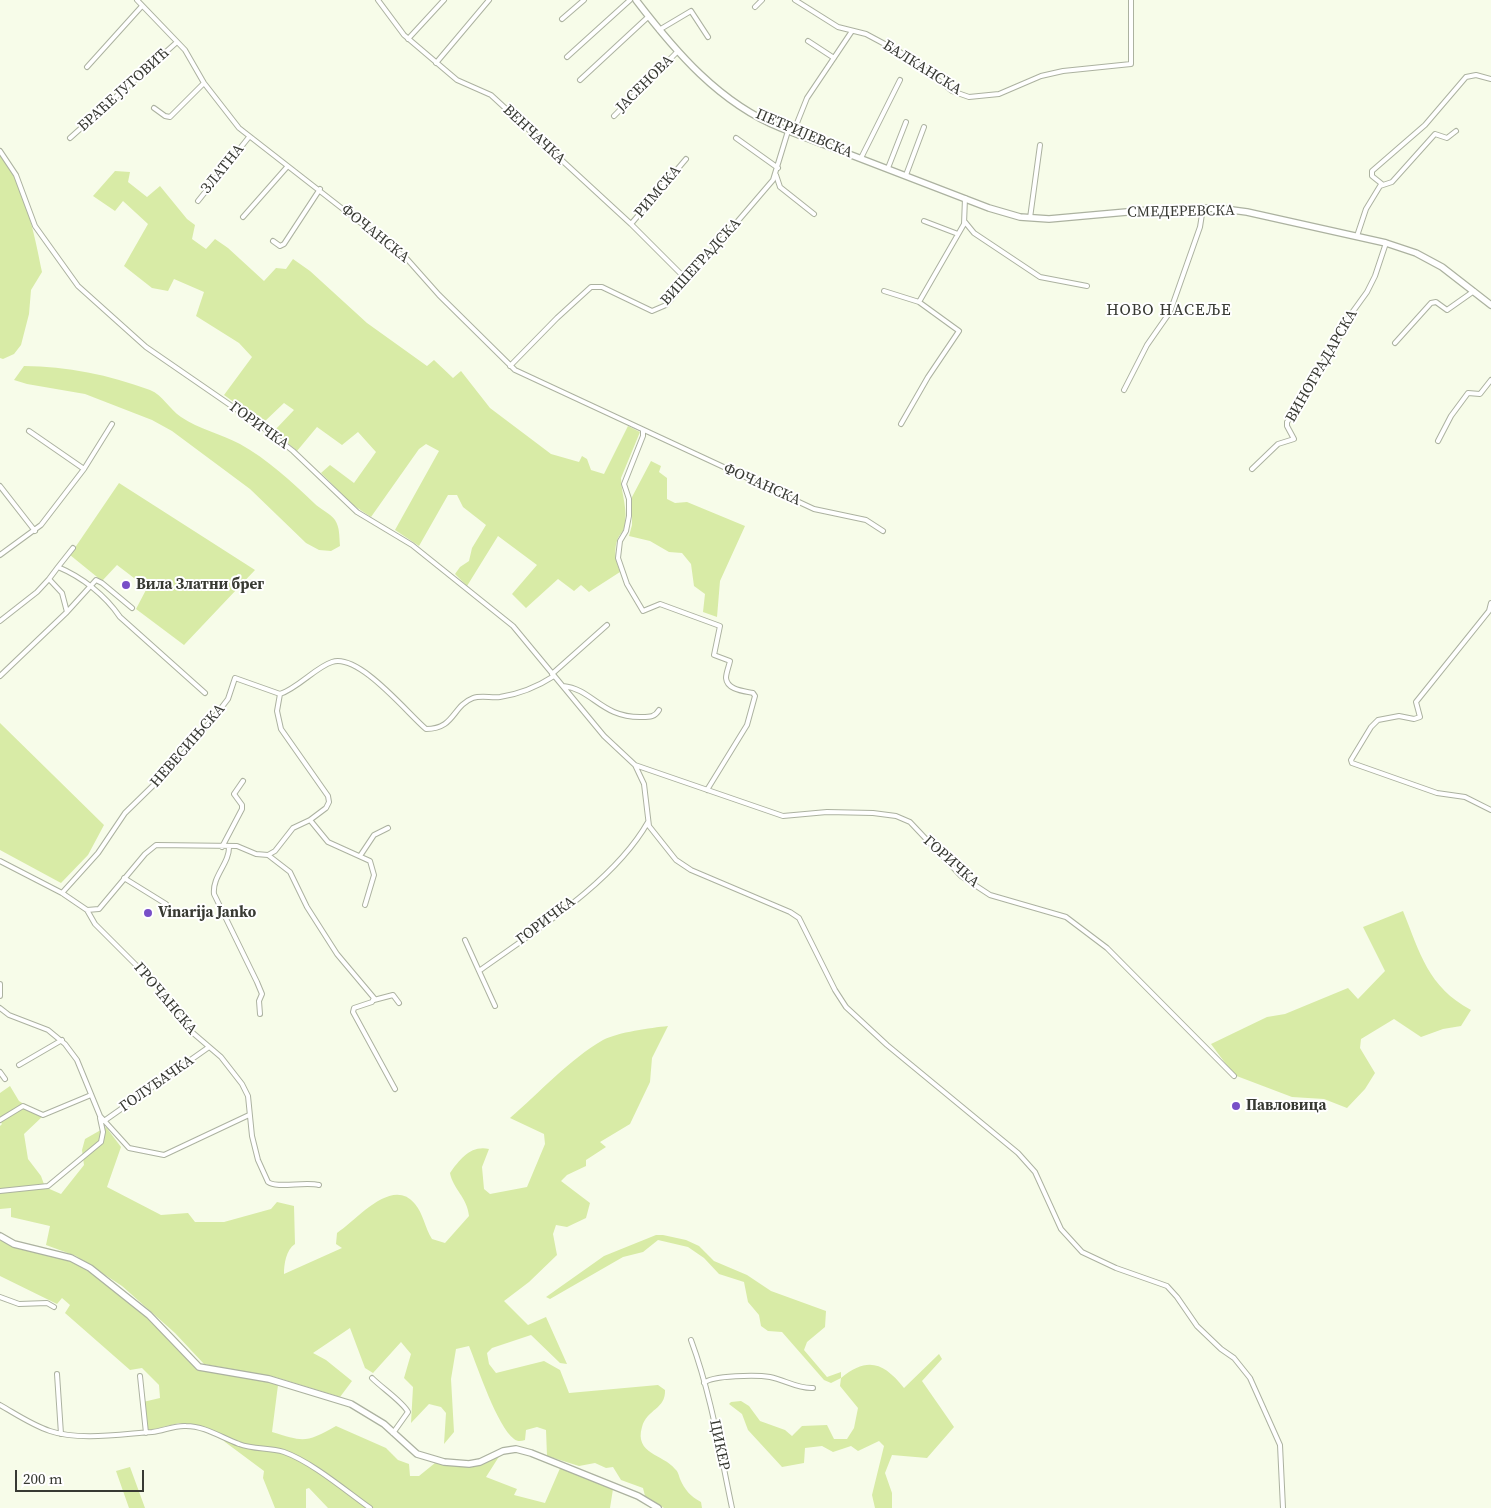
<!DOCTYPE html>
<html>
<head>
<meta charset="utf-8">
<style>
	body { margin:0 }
	#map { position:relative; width:1491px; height:1508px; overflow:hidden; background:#f7fce9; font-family:"Source Serif 4",serif }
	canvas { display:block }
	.scale { position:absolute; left:15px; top:1470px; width:129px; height:22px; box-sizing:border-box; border:2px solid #383a33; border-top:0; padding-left:6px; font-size:15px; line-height:18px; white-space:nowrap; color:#383a33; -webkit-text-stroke:4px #fff; paint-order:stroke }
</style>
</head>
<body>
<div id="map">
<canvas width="1491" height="1508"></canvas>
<div class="scale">200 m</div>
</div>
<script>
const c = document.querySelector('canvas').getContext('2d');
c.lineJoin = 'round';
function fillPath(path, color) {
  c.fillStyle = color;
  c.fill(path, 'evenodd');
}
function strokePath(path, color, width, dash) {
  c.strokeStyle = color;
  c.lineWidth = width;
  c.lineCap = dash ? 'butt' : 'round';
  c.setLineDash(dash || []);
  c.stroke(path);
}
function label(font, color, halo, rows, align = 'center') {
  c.font = font + ' "Source Serif 4",serif';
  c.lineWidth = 4;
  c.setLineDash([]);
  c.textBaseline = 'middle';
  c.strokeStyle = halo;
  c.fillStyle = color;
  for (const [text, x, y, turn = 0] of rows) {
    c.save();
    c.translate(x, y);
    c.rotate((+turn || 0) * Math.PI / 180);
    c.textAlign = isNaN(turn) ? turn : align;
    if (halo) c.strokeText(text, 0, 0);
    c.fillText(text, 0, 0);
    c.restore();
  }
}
const green = new Path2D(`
	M0,154C25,187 34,232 42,272L31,290L29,314L21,345L14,354L3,359L0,358Z
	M115,171L130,172L128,182L147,197L160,186L187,219L195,225L192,239L206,249L215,239L228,248L264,281L276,268L286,269L293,259L310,271L367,323L427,366L434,360L453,378L461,371L490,408L551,454L579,462L582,456L587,459L591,470L604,474L628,426L640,432L621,478C621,494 629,511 624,528C623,532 620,534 618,538C613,550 616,561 620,572L589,592L581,585L574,591L558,579L526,608L512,594L537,565L498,536L467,586L455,574L460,567L469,561L472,548L486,525L463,507L457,495H448L419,546L395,530L439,451L426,444L419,449L371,517L353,505L321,473L330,465L354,483L376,452L358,432L342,445L317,427L297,451L274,431L294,410L284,403L263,423L224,395L252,357L239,343L196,316L204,292L174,279L168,291L152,288L124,266L148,224L123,201L115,211L93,196Z
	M24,366C67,366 109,375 150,390C163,395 169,409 181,417C199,429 221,434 240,444C267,459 292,482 314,503C320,509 330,513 335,520C340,528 339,536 340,546L331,551L319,550L306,543L250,489L172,431L152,420L85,394L27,384L14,380Z
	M651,461L661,466L659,472L667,478V499L675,503L687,502L745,526L720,581L717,617L703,612L705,594L694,586L691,564L682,553L669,552L650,541L629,536L632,525V497Z
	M119,483L255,570L184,645L136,609L147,588L117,565L102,581L70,555Z
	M0,723L104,825L88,855L61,883L0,850Z
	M1403,911C1420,953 1428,987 1471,1010L1461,1026L1443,1029L1421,1037L1394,1019L1361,1039L1360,1048L1375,1073L1365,1089L1347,1108L1324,1099L1292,1097L1234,1075L1211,1044L1267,1017L1285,1014L1348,988L1358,999L1385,971L1363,927Z
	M668,1026L652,1058L650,1082L630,1124L600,1142L606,1147L586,1160V1166L567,1175L561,1181L590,1203L586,1218L567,1227L556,1225L553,1234L557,1255L529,1282L504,1301L528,1325L546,1317L567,1364L560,1363L531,1335L492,1348L487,1353L489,1364L496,1373L544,1361L560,1370L569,1393L658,1385L665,1390C666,1409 647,1409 642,1427C634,1454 663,1454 675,1469C678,1471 679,1476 680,1479C685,1490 690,1496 701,1502L702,1508H664L645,1496L643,1488L621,1480L613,1467L606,1468L595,1463L579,1466L547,1456L546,1430L537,1427L526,1430L525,1440C521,1441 518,1442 514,1439C497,1426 478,1368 469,1346L456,1349L451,1379L454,1432L444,1444L446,1413L441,1407L429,1404L411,1423L413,1387L404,1378L411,1354L401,1342L373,1373L365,1368L350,1328L313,1353L326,1360L352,1381L340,1397L275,1377L204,1364L175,1333L122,1286L76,1256L46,1245L50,1226L11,1217V1208L0,1209V1126L2,1124L0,1121V1093L10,1086L19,1101L43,1116L24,1134L28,1159L41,1176L45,1187L61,1194L84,1165L82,1150L85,1139L106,1127L121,1147L107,1187L161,1215L188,1213L195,1222H224L271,1209L277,1202L294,1206L295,1244C286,1250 284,1264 284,1274L342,1248L336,1244L337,1233C357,1220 392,1176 415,1204C423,1213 425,1228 432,1239L445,1243L469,1216C467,1197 453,1189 450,1173C460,1159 471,1145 489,1149L482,1167L484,1189L490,1194L527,1187L545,1144L544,1134L510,1118C539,1093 570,1059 603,1040C619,1032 650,1028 668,1026Z
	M656,1235H663L686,1240L699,1246L714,1261L747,1275L771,1291L826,1311L825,1327L807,1342L804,1350L827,1377L841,1372V1378C868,1356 884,1363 904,1388L939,1354L942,1359L922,1381L954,1427L927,1458L892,1455L885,1473L892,1493V1508H875L872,1495L884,1446L879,1441L858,1451L851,1446L833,1452L822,1446L805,1448L804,1463L782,1467L748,1430L742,1414L729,1404L731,1402L741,1401L749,1406L760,1421L785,1430L792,1436L802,1426L827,1425L834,1439H847L854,1428L858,1408L840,1386L841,1378L831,1383L824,1380L782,1332L768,1331L761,1326L759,1315L748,1302L744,1282L719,1274L704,1258L688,1247L658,1240L643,1252L623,1257L550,1299L546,1297L604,1256Z
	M0,1240L10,1245L71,1261L96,1276L151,1321L199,1370L264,1381L278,1385L272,1432C304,1442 306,1443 336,1426L386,1448L398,1460L409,1464L410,1476H419L435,1463L472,1467L500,1455L486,1477L517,1489L514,1495L545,1503L561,1466L613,1489L610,1508H328L309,1488L306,1489V1508H275L263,1478L264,1471L225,1442L218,1433L179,1423L147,1431L143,1402L160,1398L159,1385L142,1368L130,1370L65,1313L70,1305L62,1298L57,1304L0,1276Z
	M130,1467L145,1508H129L116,1471Z`);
const street = new Path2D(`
	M137,0L185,50L204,83L239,128L407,259L439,295L515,370L814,509L866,520L883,531
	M378,0L404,35L457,80L491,95L631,224L686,279
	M795,0L838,27L866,34L909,57L952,91L969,97L999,94L1041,76L1063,71L1131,64V0
	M755,7L762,0
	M562,19L584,0
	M659,30L691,11L708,37
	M408,39L444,0
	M808,41L834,58
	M567,57L630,0
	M436,63L489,0
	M87,67L142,6
	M580,80L648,17
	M154,108L165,116L170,117L204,83
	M614,116L677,52
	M793,133L807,98L852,31
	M70,138L177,42
	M736,138L778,168
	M0,151L16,175L35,226L78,286L146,347L265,429L293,451L357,512L412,545L513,626L604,736L635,765L644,784L649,826L676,860L691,870L790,912L799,918L835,990L846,1007L887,1045L1018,1153L1035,1172L1061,1229L1082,1252L1116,1268L1167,1286L1177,1297L1197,1326L1221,1349L1234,1358L1250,1378L1280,1445L1283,1508
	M861,158L900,80
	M888,168L906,122
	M776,175L780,187L814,214
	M906,175L924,127
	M1382,184L1372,176V171L1425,125L1466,77L1476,75L1491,79
	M198,201L249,137
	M243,217L287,167
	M1030,218L1040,145
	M924,221L958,234
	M965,222L974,233L1040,277L1087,286
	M631,224L686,159
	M1357,236L1366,209L1380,186L1392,182L1435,134L1447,138L1456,131
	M273,241L280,246L284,244L320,189
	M884,291L919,302L959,331L928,377L901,424
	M919,302L964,224L965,198
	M1395,343L1431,303L1436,302L1447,310L1474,291
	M510,366L557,318L591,287H602L652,311L666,305L773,180L788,131
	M1124,390L1147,345L1170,312L1200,227L1203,208
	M643,430V436L624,484L629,499V516L626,531L620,541L618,558L627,584L643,611L660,604L720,626L714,655L730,661C729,666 726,673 726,678C727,690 744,691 753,693L755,696L747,725L707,790
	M1438,441L1451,416L1468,393L1480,394L1491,380
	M84,469L112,424
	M1252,469L1278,444L1294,439L1287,426V422L1302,403L1314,376L1335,346L1346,321L1367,292L1375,276L1386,243
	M0,486L35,531
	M0,555L41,525L84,469L29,431
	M58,567L73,548
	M49,579L58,567C82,577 105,595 120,617L205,693
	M1491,603L1489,611L1416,702L1420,717L1414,719L1399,716L1378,720L1371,727L1351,760L1352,763L1437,793L1465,797L1491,810
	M67,612L96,580L102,583L132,608
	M0,621L37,592L49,579L62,593L67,612L0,676
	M552,674L607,625
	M563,686C593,689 601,718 642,717C650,717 655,717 659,710
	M635,765L783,816L827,812L873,813L896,816L910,822L961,876L990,895L1066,917L1107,948L1234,1076
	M310,820L328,842L370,861L374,875L365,905
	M229,846C230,863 212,876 214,894L257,982L262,994L259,1001L260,1014
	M222,847L242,809V805L234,794L243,781
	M268,855L290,872L307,907L337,954L374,998L372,1002L354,1008L353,1012L395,1089
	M360,856L374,835L388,828
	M0,861L62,893L87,910
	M124,878L166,904
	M62,893L98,853L125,813L172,767L215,716L228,699L235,678L280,694C298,688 316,667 332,662C359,653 407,713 426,729C455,729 452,706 473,698C481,695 491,698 500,697C520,694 537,687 554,676
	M87,910L99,909L145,854L156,845L237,846L256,854L268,855L275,851L293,828L310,820L326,808L329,802L328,796L281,729L277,711L280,694
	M87,910L95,924L161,990L186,1027L221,1057L242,1084L248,1096L252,1136L258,1160L268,1182C277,1189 305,1181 319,1185
	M465,940L479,971
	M0,984V996
	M374,1000L393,995L399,1003
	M495,1006L479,971C535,931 614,882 648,822
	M0,1008L9,1015L48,1030L65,1044L77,1060L100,1116L129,1148L164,1155L249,1115
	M19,1065L62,1040
	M0,1072L5,1079
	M0,1120L23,1106L43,1115L91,1095
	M104,1121L209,1047
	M0,1191L48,1186L101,1142L103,1132L100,1118
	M0,1297L19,1304L47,1303L54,1307
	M691,1340C711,1394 720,1451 732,1508
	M57,1374L61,1434
	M140,1376L146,1433
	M372,1378C382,1388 403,1402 408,1412L393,1433
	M704,1383C712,1375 758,1375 770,1377C785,1380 798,1389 813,1388
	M0,1405C16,1414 32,1425 50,1431C79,1441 122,1434 152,1432C163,1431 175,1425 186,1426C205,1426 222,1438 239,1444C254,1450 269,1447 284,1452C312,1462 346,1491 370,1508`);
const secondary = new Path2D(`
	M636,0C675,51 719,103 781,128L989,208L1020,217L1049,219L1149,210L1217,208L1247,212L1386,243L1416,253L1442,267L1491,305
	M0,1236L14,1244L71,1258L90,1268L149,1315L199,1367L269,1379L351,1404L384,1424L417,1454L444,1462L469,1464L480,1462L503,1451L516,1449L531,1453L638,1496L658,1508`);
const markers = [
	[126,585,5,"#784fc8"],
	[148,913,5,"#784fc8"],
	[1236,1106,5,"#784fc8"]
];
const streetNames = [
	["БАЛКАНСКА",922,68,32],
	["ЈАСЕНОВА",645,84,-45],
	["БРАЋЕ ЈУГОВИЋ",124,90,-42],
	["ПЕТРИЈЕВСКА",804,134,23],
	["ВЕНЧАЧКА",534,135,43],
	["ЗЛАТНА",223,169,-51],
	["РИМСКА",658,192,-50],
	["СМЕДЕРЕВСКА",1181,212,-1],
	["ФОЧАНСКА",375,234,39],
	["ВИШЕГРАДСКА",701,262,-48],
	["ВИНОГРАДАРСКА",1322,366,-60],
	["ГОРИЧКА",259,426,36],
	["ФОЧАНСКА",762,485,24],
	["НЕВЕСИЊСКА",188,746,-49],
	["ГОРИЧКА",951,862,42],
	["ГОРИЧКА",546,921,-37],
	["ГРОЧАНСКА",165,999,50],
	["ГОЛУБАЧКА",157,1084,-35],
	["ЦИКЕР",719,1445,78]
];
const poiNames = [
	["Вила Златни брег",136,585],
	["Vinarija Janko",158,913],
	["Павловица",1246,1106]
];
const neighbourhoodNames = [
	["НОВО НАСЕЉЕ",1169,311]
];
fillPath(green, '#d8eba6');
strokePath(street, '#acb2a0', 6);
strokePath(secondary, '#acb2a0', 8);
strokePath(street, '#fff', 4);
strokePath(secondary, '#fff', 5.5);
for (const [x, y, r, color] of markers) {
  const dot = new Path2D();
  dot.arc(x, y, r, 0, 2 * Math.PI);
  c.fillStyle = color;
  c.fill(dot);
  strokePath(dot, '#fff', 2);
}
label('15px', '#383a33', '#fff', streetNames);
label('bold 15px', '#383a33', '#fff', poiNames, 'left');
c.letterSpacing = '1px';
label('16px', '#383a33', '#fff', neighbourhoodNames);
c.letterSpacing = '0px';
</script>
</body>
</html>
